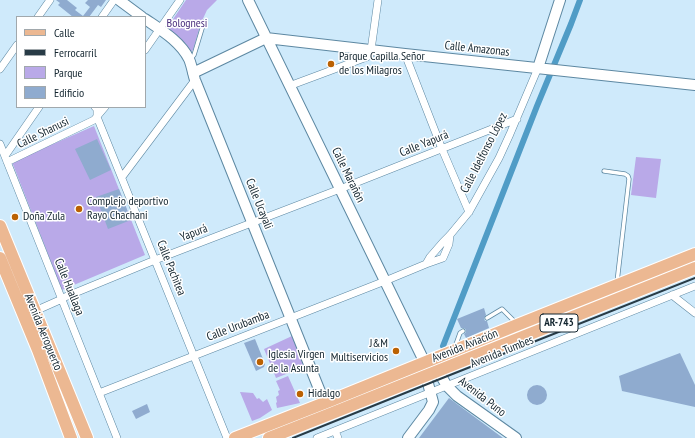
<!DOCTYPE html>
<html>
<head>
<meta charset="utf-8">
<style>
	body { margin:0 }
	#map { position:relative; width:695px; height:438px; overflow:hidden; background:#cfeafb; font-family:"PT Sans Narrow",sans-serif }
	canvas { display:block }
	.legend { position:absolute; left:16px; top:16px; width:130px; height:92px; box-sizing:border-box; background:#fff; border:1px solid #a1a8ac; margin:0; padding:5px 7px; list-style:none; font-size:12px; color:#13252f }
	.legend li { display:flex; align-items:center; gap:8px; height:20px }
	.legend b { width:20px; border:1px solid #a1a8ac }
</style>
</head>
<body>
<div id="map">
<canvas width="695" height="438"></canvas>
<ul class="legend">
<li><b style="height:5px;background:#ecb892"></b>Calle</li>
<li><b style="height:5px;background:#283b46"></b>Ferrocarril</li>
<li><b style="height:11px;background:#b9a9e8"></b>Parque</li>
<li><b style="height:11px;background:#8fabcf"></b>Edificio</li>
</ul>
</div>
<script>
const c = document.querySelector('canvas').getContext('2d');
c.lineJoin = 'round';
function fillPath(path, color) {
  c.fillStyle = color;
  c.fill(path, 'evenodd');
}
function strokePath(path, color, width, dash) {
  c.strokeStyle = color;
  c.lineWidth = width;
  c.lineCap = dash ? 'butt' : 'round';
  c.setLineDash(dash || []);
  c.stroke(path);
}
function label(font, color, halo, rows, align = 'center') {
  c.font = font + ' "PT Sans Narrow",sans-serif';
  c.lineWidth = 3;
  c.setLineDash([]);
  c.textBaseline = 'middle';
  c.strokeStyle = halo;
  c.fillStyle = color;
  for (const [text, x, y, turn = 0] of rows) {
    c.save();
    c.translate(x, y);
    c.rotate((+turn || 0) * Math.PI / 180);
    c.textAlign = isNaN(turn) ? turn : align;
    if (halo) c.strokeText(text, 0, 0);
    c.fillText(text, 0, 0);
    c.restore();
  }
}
const green = new Path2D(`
	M186,0H217L207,10L201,23L193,50L190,52L186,44L167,28Z
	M94,126L145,255L62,290L12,162Z
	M636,157L661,159L656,198L631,195Z
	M695,258V264L443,365L441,360Z
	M292,336L304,367L276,378L264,349Z
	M288,376L300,403L277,408L276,403L277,402L276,397L279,395L278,391L280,390L276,381Z
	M240,392L253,393L257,399L259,398L263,402L267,399L272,410L260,418L252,421Z`);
const canal = new Path2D(`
	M443,346L537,106L571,24L580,0`);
const building = new Path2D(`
	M56,0H67L77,8L75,10L83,16L90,7L85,3L88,0H106L101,7L98,5L89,17H73L58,5L60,3Z
	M97,139L111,170L90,180L75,149Z
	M119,189L131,220L108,229L96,197Z
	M484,308L486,315L484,318L485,321H487L489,328L466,338L464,334L466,332V330L464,328H461L457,319Z
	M255,339L265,364L264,367L256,371L244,343Z
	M680,353L695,385V407L622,391L619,376Z
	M527 395a10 10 0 1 1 20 0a10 10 0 1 1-20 0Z
	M449,398L453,401L503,438H419Z
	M147,404L150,412L136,419L132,411Z`);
const lane = new Path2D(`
	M190,60L194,55L204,22
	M604,171L625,174L628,176L629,179L617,282
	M487,318L502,309L515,322
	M455,347L460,333L463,331`);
const street = new Path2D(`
	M38,17L50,0
	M102,17L114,0
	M145,50L180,0
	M405,54L442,149L469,212
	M0,69L17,45
	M289,86L367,57L371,50L378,0
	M95,107L97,109V117L227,438
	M0,144L117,438
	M5,156L39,107
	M7,162L94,120L105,107
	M122,177L195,80
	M426,264L443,258L449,244L450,235
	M672,295L695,313
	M35,311L62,299L65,297L155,260L340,189L517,119
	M99,393L385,281L426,264L430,257L443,242L450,235L469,212L499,158L510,134L538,68
	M335,431L338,438
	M317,438L695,286`);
const secondary = new Path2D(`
	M119,0L142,17
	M248,0L425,363
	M145,19C161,30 180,41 189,59C192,66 193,74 195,80L321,394L328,409
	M538,68L560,0
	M193,73L266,38L405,54L546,69L695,85
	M438,371L447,386L457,396L516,438
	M408,438L429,410L433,402L426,376`);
const primary = new Path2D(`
	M0,226L87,438
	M0,258L38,350L71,438
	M235,438L332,400L517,325L695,254
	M269,438L330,414L695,268`);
const rail = new Path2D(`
	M293,438L440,379L695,278`);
const markers = [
	[331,64,4,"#bb6102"],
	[79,209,4,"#bb6102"],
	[15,217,4,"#bb6102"],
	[396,351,4,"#bb6102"],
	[260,362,4,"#bb6102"],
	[300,394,4,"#bb6102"]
];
const shields = [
	[559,323,38]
];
const shieldNames = [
	["AR-743",559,323]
];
const parkNames = [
	["Bolognesi",187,24]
];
const streetNames = [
	["Calle Amazonas",477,49,6],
	["Calle Shanusi",43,133,-26],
	["Calle Yapurá",424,144,-22],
	["Calle Idelfonso López",484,153,-63],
	["Calle Marañón",348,175,64],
	["Calle Ucayali",259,204,68],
	["Yapurá",194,233,-21],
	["Calle Pachitea",171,268,68],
	["Calle Huallaga",69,287,68],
	["Calle Urubamba",238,326,-21],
	["Avenida Aeropuerto",43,332,68],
	["Avenida Aviación",465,346,-22],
	["Avenida Tumbes",502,352,-22],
	["Avenida Puno",482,397,38]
];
const poiNames = [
	["Parque Capilla Señor",339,57],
	["de los Milagros",339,71],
	["Complejo deportivo",87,202],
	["Rayo Chachani",87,216],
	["Doña Zula",23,217],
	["J&M",388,344,"right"],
	["Multiservicios",388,358,"right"],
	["Iglesia Virgen",268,355],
	["de la Asunta",268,369],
	["Hidalgo",308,394]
];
fillPath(green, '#b9a9e8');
strokePath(canal, '#509cc6', 6);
fillPath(building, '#8fabcf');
strokePath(lane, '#5d88a2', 5);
strokePath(street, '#5d88a2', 8);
strokePath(secondary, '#5d88a2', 12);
strokePath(primary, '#fff', 14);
strokePath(lane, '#fff', 3.5);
strokePath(street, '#fff', 7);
strokePath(secondary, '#fff', 10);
strokePath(primary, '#ecb892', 12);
strokePath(rail, '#283b46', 2);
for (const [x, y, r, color] of markers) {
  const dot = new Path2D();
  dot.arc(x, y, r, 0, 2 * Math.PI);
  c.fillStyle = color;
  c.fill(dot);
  strokePath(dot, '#fff', 1.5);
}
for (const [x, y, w] of shields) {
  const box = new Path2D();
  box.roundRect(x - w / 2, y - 9, w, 18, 3);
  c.fillStyle = '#fff';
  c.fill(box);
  strokePath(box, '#13252f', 1);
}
label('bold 11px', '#13252f', null, shieldNames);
label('12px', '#4a2f7d', '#fff', parkNames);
label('12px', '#13252f', '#fff', streetNames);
label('12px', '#13252f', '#fff', poiNames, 'left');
</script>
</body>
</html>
